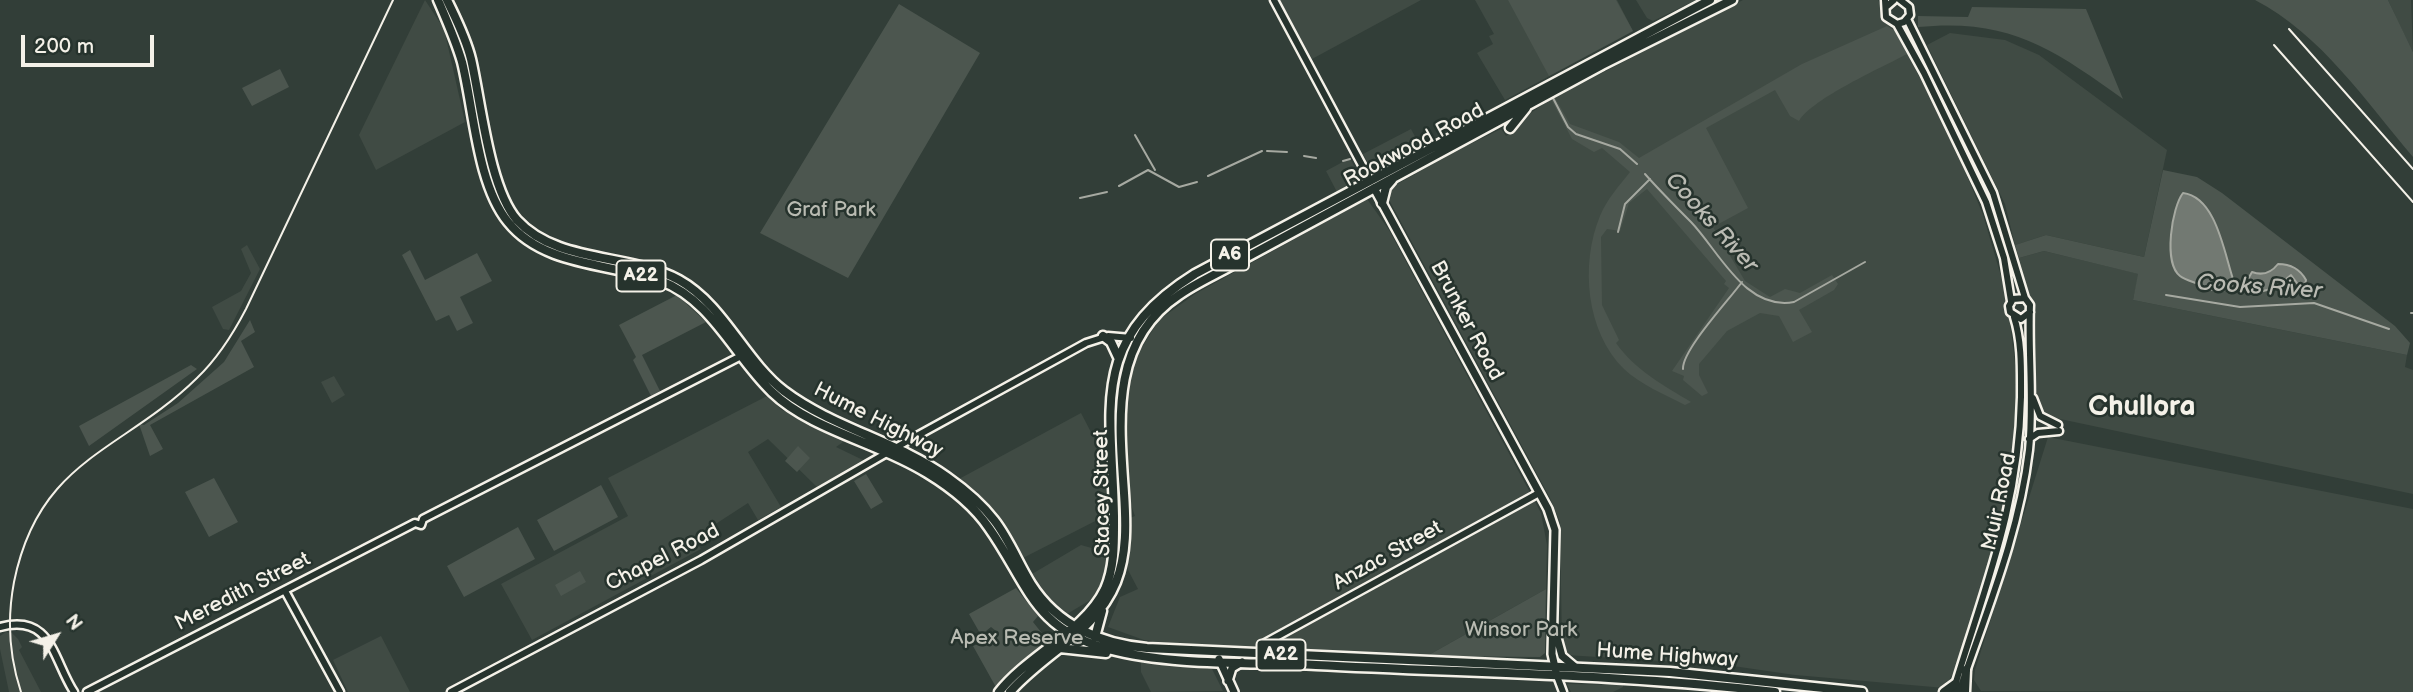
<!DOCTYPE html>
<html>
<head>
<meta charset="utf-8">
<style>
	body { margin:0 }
	#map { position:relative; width:2413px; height:692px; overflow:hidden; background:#323e38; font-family:"Balsamiq Sans",sans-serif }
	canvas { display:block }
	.north { position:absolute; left:21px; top:601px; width:70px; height:70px; -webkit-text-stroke:5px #26332d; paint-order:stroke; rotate:53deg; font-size:19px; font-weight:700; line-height:28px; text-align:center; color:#f4f1e8 }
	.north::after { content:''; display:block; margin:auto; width:24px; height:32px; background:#f4f1e8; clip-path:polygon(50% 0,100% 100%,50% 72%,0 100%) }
	.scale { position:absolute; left:21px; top:35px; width:133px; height:32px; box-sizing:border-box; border:4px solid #f4f1e8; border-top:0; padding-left:9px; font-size:21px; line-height:24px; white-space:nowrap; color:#f4f1e8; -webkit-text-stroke:5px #26332d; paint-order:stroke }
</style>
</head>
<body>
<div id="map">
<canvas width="2413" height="692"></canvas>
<div class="north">N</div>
<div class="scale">200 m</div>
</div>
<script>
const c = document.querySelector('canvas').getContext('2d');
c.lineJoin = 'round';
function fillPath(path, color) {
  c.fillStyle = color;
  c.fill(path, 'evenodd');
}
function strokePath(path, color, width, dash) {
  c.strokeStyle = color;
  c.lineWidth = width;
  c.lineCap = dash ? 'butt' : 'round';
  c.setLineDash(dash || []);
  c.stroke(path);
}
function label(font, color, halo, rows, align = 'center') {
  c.font = font + ' "Balsamiq Sans",sans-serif';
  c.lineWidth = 5;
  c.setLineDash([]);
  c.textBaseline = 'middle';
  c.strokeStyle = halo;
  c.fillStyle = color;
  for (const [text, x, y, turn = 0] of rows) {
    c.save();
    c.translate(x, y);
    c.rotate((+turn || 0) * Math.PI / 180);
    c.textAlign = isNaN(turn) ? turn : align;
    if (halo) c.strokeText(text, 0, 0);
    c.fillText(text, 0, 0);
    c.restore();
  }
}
const built = new Path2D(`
	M425,0L444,29L465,122L376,170L359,135Z
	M1280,0H1421L1312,59Z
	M1475,0H1617L1633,31L1505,100L1477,53L1493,44L1489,36L1494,34Z
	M1636,0H1696L1653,21L1647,18Z
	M1743,0H1878L1950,134L1983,215L2006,293L2017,378L2014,456L2001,531L1960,660L1945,688L1795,675L1726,665L1566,655L1562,648L1560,522L1550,498L1388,198L1394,186L1454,152L1501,129L1506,136L1517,129L1525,117L1548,101Z
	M2388,0H2411L2413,52L2402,30Z
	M1950,33L2005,40L2039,55L2167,150L2144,257L2046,235L2015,245L2005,204L1927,45Z
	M1411,129L1420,146L1372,170L1363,154Z
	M1350,158L1361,180L1337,192L1326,171Z
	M1367,199L1389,230L1541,513L1547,545L1546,589L1427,656L1167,643L1144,640L1108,627L1120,597L1138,589L1127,568L1130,518L1135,516L1129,499L1126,401L1134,360L1159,320L1195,294Z
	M247,245L260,269L229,330L223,329L212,307L241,291L251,273L241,249Z
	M2044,251L2139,274L2133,300L2407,355L2405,367L2413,370V494L2046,416L2036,400L2034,319L2019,258Z
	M334,376L345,395L332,403L321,382Z
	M767,396L782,410L846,440L836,447L863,460L817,487L768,439L748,452L781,507L758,520L748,503L694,538L701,549L532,640L501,584L628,516L608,478Z
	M1081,413L1106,461L1107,515L1023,558L1003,523L977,492L959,479Z
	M2048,437L2413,509V692L1981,691L1974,680L1975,670Z
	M1081,545L1095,549L1109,545L1105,572L1097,596L1067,614L1048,596L1032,574Z
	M6,632L12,633L18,639L22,647L19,650L41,692H9L0,649V636Z
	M381,636L410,692H348L333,660Z
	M1141,662L1211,667L1223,691L1151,692L1141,672Z
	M1567,684L1623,685V687L1613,692H1571Z`);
const green = new Path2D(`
	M1508,0H1616L1633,31L1549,76Z
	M2255,0H2388L2413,52V157C2366,102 2321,34 2255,0Z
	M899,4L980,53L848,278L760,233Z
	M1972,7L2086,9L2123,99C2052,48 2009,18 1918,27V16L1968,17Z
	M1887,26L1895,31L1907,54C1881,68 1813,98 1799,121L1790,116L1775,90L1706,128L1748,208L1713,227L1745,281L1770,297L1785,289L1800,293L1832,275L1838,284L1834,290L1799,310L1812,332L1793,342L1779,316L1760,313L1727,331L1699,364V375L1708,393L1702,396L1683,380L1684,376L1672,371L1729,288L1724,284L1726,281L1647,189L1629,203L1620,231L1607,229L1601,237L1602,305L1619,340L1616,343C1635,370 1663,385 1691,402L1685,405C1664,394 1641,385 1624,369C1586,332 1580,264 1600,216C1607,199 1619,186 1630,172L1602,148L1594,152L1572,139L1551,99L1555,98L1570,124L1619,142L1639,158L1802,64Z
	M280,69L289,87L252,106L242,88Z
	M2163,170L2197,177L2222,193L2395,326L2410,343L2407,355L2133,300L2138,274L2044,251L2019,258L2015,245L2046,235L2144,257Z
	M410,250L425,280L477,253L492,281L460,297L473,323L457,331L449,315L436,321L402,255Z
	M677,295L706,322L642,355L660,391L651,396L633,360L636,357L619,325Z
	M250,320L255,332L241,341L254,367L150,425L163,449L150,456L139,424L144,425L178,403L224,362Z
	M191,365L197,369L89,446L79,426Z
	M798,446L810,458L797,472L785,461Z
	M866,474L883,502L871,509L854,481Z
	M214,478L238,522L209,537L185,492Z
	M601,485L618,517L554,551L537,520Z
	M518,527L535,559L464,597L447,566Z
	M580,571L586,582L561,596L555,585Z
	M1016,588L1038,616L1033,622L1049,642L997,689L973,646L994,637L996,631L991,627L981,635L969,614Z
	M1546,589L1545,653L1540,657L1427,656Z`);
const water = new Path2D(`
	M2183,193C2216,197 2224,252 2233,279L2231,287C2219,295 2212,290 2201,285C2194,282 2185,280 2180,276C2163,263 2172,207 2183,193Z
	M2278,264C2291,264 2300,269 2306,280L2305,284L2299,286L2291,275L2275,288L2259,292L2248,279L2252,272C2263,276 2271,273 2278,264Z`);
const stream = new Path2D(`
	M1553,98L1568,127L1576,134L1620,149L1637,164
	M1135,135L1155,170
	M1267,151L1287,152
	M1304,156L1316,158
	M1343,161L1350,159
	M1645,174C1660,191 1675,206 1691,222C1719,251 1745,311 1794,302L1865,262
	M1208,176L1262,151
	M1119,186L1148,170L1179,187L1197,182
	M1080,198L1107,192
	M1618,232L1625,204L1650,179
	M2166,295L2240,307L2314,303L2389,329
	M2411,313H2413
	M1683,369C1682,350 1729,300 1742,282`);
const secondary = new Path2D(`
	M1274,0L1370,180
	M1885,0L1886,17L1897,24L1924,73L1986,202L2004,258L2011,301
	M1886,7L1894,0
	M1907,19L1993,193L2025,298L2030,305C2028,353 2034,402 2029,450C2019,535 1986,612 1959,692
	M1897,24L1904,22L1910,15L1909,7L1900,0
	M2025,298L2013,299L2009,306L2010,312L2021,319L2030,312
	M2033,398L2040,416L2058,425
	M2029,439L2038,433L2059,431
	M285,591L340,692
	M0,627C52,613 53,660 74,692
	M1259,654L1265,643L1539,493
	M1557,676L1563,692
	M87,692L415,523L421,525L423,519L741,356
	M451,692L701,560L904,443L1086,343L1108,336L1131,338
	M1953,692C1984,588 2019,508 2021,397C2021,370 2022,342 2014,317`);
const primary = new Path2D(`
	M1374,188L1548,509L1555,530L1552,654L1556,672
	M1556,634L1562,656L1575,667
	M1219,659L1234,692
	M1228,681L1232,668L1242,662`);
const highway = new Path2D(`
	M438,0C447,21 456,41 462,62C474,110 477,184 508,222C544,267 611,263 661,281C712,300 735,357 772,392C811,430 880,443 927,473C950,487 974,506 989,528C1028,583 1033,629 1108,649C1171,666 1250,662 1316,665C1469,673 1622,674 1775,692
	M447,0C456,19 466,38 471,59C481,102 489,188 517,220C557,264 630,253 679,280C724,305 744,360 784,391C833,428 897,441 947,477C964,489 981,503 994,520C1009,539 1018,563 1031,584C1057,625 1100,644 1147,648L1670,672L1862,692
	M1510,128L1526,108
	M1382,203L1386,187L1392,180
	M1103,336L1111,342L1118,357
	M1095,637L1102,611
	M1060,648L1106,653
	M999,692C1028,655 1085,631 1105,589C1115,566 1114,541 1114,516C1112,407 1088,341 1195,274L1710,0
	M1010,692C1044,653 1096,632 1116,582C1127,554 1126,523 1124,493C1119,420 1110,341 1179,295C1193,285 1210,277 1225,269L1602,65L1732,0
	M1944,692L1955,684
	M1965,692L1966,670`);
const rail = new Path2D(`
	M2289,29L2413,169
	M2274,45L2413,202
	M21,692C9,656 7,619 14,582C39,458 122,452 197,378C218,358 233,334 246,309L393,0`);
const shields = [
	[1230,255,38],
	[641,276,49],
	[1281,655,49]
];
const shieldNames = [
	["A6",1230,255],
	["A22",641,276],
	["A22",1281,655]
];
const streetNames = [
	["Rookwood Road",1414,146,-28],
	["Brunker Road",1466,321,62],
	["Hume Highway",878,421,27],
	["Stacey Street",1103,493,-91],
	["Muir Road",2000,502,-78],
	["Anzac Street",1388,556,-29],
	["Chapel Road",663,558,-27],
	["Meredith Street",243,592,-27],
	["Hume Highway",1667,656,4]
];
const parkNames = [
	["Graf Park",831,211],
	["Winsor Park",1521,631],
	["Apex Reserve",1017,639]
];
const waterNames = [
	["Cooks River",1711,223,48],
	["Cooks River",2259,288,4]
];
const districtNames = [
	["Chullora",2142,408]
];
fillPath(built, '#404b44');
fillPath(green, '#4c564f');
fillPath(water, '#727972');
strokePath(water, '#a6a9a1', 2);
strokePath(stream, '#a6a9a1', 2);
strokePath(secondary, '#f4f1e8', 11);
strokePath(primary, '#f4f1e8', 12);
strokePath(highway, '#f4f1e8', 13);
strokePath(secondary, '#26332d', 6);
strokePath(primary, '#26332d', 7);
strokePath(highway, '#26332d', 8);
strokePath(rail, '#f4f1e8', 2);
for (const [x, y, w] of shields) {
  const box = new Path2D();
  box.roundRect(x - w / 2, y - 15.5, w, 31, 5);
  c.fillStyle = '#26332d';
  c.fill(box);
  strokePath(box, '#f4f1e8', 2);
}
label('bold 19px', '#f4f1e8', null, shieldNames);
label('21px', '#f4f1e8', '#26332d', streetNames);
label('21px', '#b9bbb2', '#26332d', parkNames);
label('italic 23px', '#babbb3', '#26332d', waterNames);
label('bold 28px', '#f4f1e8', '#26332d', districtNames);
</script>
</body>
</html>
